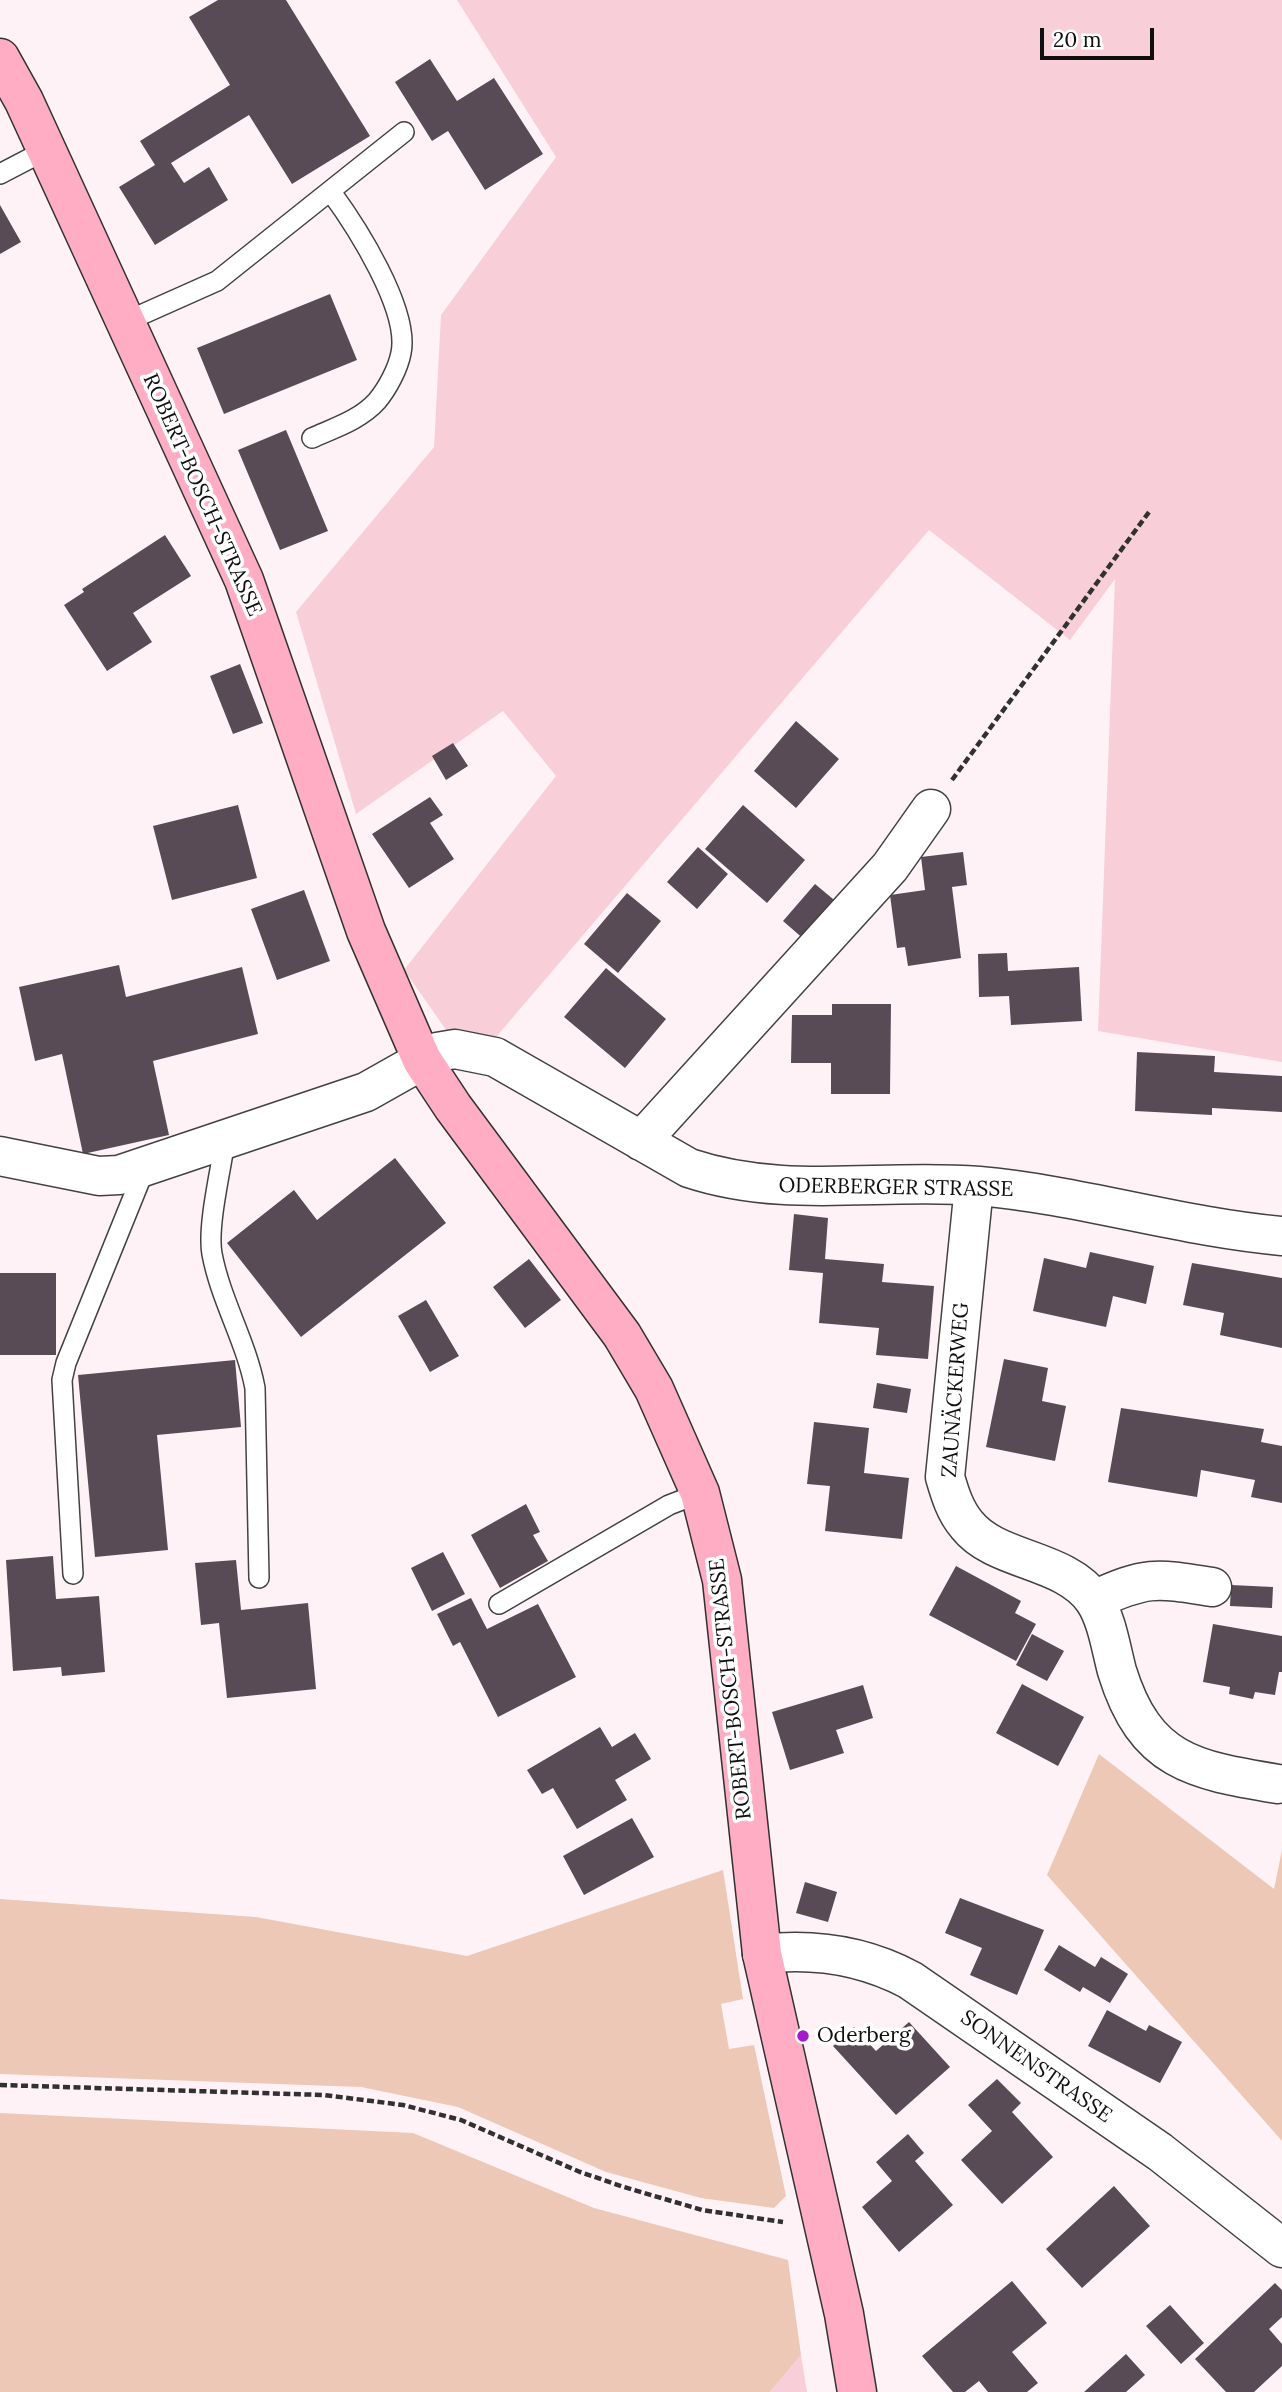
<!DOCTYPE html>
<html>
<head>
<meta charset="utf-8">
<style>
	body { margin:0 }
	#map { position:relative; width:1282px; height:2392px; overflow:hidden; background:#fff2f6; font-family:Lora,serif }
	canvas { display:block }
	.scale { position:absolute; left:1040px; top:28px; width:114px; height:32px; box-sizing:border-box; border:4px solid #0f0f0f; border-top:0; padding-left:9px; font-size:21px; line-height:24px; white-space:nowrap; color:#0f0f0f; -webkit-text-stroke:5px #fff; paint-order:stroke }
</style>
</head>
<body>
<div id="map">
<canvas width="1282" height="2392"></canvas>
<div class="scale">20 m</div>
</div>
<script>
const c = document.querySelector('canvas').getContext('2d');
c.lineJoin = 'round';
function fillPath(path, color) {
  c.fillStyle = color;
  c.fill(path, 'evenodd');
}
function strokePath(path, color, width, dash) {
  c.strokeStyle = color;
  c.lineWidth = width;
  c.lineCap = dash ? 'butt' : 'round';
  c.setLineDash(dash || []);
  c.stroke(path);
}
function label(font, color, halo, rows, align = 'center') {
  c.font = font + ' Lora,serif';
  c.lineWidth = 7;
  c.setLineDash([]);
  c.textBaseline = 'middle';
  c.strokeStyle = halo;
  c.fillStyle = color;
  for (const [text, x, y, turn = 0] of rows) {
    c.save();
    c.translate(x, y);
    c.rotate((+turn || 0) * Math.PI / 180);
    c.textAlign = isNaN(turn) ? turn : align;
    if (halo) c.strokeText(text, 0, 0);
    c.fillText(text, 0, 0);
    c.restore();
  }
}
const farmland = new Path2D(`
	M457,0H1282V1062L1098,1031L1115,579L1070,640L929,530L485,1050L451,1037L404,970L556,776L503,711L356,814L296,612L434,447L441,315L556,157Z
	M801,2355L807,2392H770Z`);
const green = new Path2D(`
	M1099,1754L1274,1889L1282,1850V2141L1047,1875Z
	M723,1870L743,1999L721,2004L729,2049L754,2045L786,2196L774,2208L701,2198L606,2172L458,2107L361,2087L0,2074V1899L256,1917L467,1956Z
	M0,2113L413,2133L594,2208L788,2260L801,2355L770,2392H0Z`);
const building = new Path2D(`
	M218,0H286L370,136L292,184L249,115L171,163L184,183L209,167L228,200L155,245L119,187L155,165L140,141L230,85L189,17Z
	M430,59L457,101L494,78L543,154L485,190L448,131L432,141L395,82Z
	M0,205L21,242L0,254Z
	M330,294L357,360L224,414L197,348Z
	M286,430L328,531L280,550L238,450Z
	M165,535L191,576L133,613L152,642L107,671L64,605L84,592L82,589Z
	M240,664L263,723L233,734L210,676Z
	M796,721L839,759L796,808L754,771Z
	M453,743L468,766L446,780L432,756Z
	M430,797L443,815L430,823L454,859L409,888L372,834Z
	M238,805L257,878L172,900L153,826Z
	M743,805L805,860L767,903L705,849Z
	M698,847L728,874L697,909L667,882Z
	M963,852L967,885L952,887L961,958L908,966L905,947L897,948L890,895L925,890L921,857Z
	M815,884L839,904L806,941L783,921Z
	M304,890L330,961L277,980L251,909Z
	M627,893L661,921L618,973L584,944Z
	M1007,953L1008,971L1079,967L1082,1021L1011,1025L1009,996L979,997L978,954Z
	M119,965L126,997L242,967L258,1034L153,1061L169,1135L83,1154L62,1054L35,1061L19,987Z
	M606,968L666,1019L625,1068L564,1017Z
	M832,1004H891L890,1094H831V1063H791L792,1015H832Z
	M1137,1052L1215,1056L1214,1072L1282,1076V1112L1212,1108V1115L1135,1111Z
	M395,1158L446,1223L301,1337L227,1243L294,1190L317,1220Z
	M794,1214L828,1218L825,1259L884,1264L882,1282L934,1286L928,1359L876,1355L879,1328L819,1323L823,1273L789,1270Z
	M1090,1252L1154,1266L1146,1304L1113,1296L1106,1327L1033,1311L1044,1258L1086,1268Z
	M529,1259L561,1300L525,1328L493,1287Z
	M1192,1263L1282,1278V1348L1220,1335L1224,1313L1183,1305Z
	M0,1273H56V1355H0Z
	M426,1300L459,1356L430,1372L398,1316Z
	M1004,1359L1048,1368L1042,1401L1066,1406L1055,1461L986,1447Z
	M235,1360L241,1427L157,1435L168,1550L95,1557L78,1375Z
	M877,1383L911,1389L907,1413L873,1408Z
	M1121,1408L1264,1429L1261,1442L1282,1446V1503L1251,1497L1255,1480L1201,1470L1197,1497L1108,1482Z
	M814,1422L869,1428L864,1473L909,1478L902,1539L825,1531L830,1486L807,1484Z
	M526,1504L540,1532L533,1535L548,1561L500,1588L471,1535Z
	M443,1552L465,1594L432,1611L411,1568Z
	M53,1556L56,1599L99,1596L105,1672L62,1676L61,1667L13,1671L6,1560Z
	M236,1560L241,1610L308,1603L316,1689L227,1698L219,1623L201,1625L195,1563Z
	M956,1566L1021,1601L1015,1613L1036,1624L1016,1661L929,1615Z
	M1231,1585L1273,1587L1272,1608L1230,1606Z
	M471,1598L487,1629L538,1604L576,1677L498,1717L460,1642L453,1646L437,1614Z
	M1213,1624L1282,1636V1672H1279L1275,1695L1255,1692L1253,1699L1229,1694L1230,1687L1203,1682Z
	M1032,1634L1064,1651L1047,1681L1016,1665Z
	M1022,1684L1084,1717L1058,1766L996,1733Z
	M863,1685L873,1718L836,1730L844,1753L790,1770L772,1712Z
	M600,1727L612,1747L635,1733L651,1759L615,1780L627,1800L577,1829L553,1788L542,1794L527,1770Z
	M632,1818L654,1857L584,1895L563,1856Z
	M805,1882L837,1892L828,1922L796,1913Z
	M960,1898L1044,1930L1017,1995L970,1975L982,1948L945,1933Z
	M1059,1945L1095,1967L1101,1957L1128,1974L1110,2003L1083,1987L1080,1992L1044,1970Z
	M1107,2010L1146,2031L1149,2025L1182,2042L1160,2083L1088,2046Z
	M909,2022L950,2067L896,2115L833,2046L854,2027L876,2051Z
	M997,2079L1021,2103L1012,2112L1053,2157L1002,2204L961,2160L992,2131L968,2105Z
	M908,2134L924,2153L915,2161L953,2205L899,2252L862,2207L892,2181L876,2162Z
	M1114,2186L1150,2226L1082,2288L1046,2249Z
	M1012,2281L1047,2323L1012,2352L1038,2383L1027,2392H988L979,2381L965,2392H953L922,2356Z
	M1275,2283L1282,2290V2317L1269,2329L1282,2344V2366L1254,2392H1226L1195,2359Z
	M1170,2305L1204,2343L1181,2364L1146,2326Z
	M1126,2354L1145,2375L1126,2392H1084Z`);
const path = new Path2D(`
	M952,780L1149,512
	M0,2085L324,2095L403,2105L461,2120L580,2172L624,2187L702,2210L783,2222`);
const service = new Path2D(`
	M0,174L46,150
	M125,322L217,281L404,132
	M312,438C334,428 360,420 377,401C387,389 398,369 401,353C410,310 356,226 331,192
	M225,1140C221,1170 207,1226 212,1254C221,1301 246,1341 255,1388L259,1578
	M73,1574L62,1380L66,1363L145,1168
	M499,1604L669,1505L700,1493`);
const minor = new Path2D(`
	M641,1141L890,867L931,809
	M0,1156L99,1176L119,1175L366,1092L437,1052L455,1049L495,1057L689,1168C785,1200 880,1178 979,1186C1081,1195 1180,1227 1282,1236
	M974,1186L945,1477C950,1494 955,1511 967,1525C996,1562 1065,1558 1094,1600C1107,1619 1111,1649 1117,1671C1145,1762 1193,1770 1278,1784
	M1094,1600C1147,1576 1155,1578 1212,1587
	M762,1954C814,1948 863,1955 910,1980L1160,2152L1282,2248`);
const secondary = new Path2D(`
	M0,58L24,101L244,580L366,931L422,1060L453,1107L622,1335L654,1389L700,1493L722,1580L762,1954L844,2314L857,2392`);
const markers = [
	[803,2036,7,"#a51bcc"]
];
const streetNames = [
	["ROBERT-BOSCH-STRASSE",202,495,66],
	["ODERBERGER STRASSE",896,1188,1],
	["ZAUNÄCKERWEG",956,1390,-86],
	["ROBERT-BOSCH-STRASSE",731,1689,-96],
	["SONNENSTRASSE",1036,2067,35]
];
const poiNames = [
	["Oderberg",817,2036]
];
fillPath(farmland, '#f8cfd9');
fillPath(green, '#edc8b7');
fillPath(building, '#594b56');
strokePath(service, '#424242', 22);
strokePath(minor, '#424242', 41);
strokePath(secondary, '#313131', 41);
strokePath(path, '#313131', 4.5, [7, 3.5]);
strokePath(service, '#fff', 19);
strokePath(minor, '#fff', 38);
strokePath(secondary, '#ffadc4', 38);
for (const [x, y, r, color] of markers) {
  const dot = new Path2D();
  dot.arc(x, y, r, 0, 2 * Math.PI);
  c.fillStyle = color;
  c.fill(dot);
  strokePath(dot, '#fff', 2.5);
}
label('21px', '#0f0f0f', '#fff', streetNames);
label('21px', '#0f0f0f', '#fff', poiNames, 'left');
</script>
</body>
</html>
